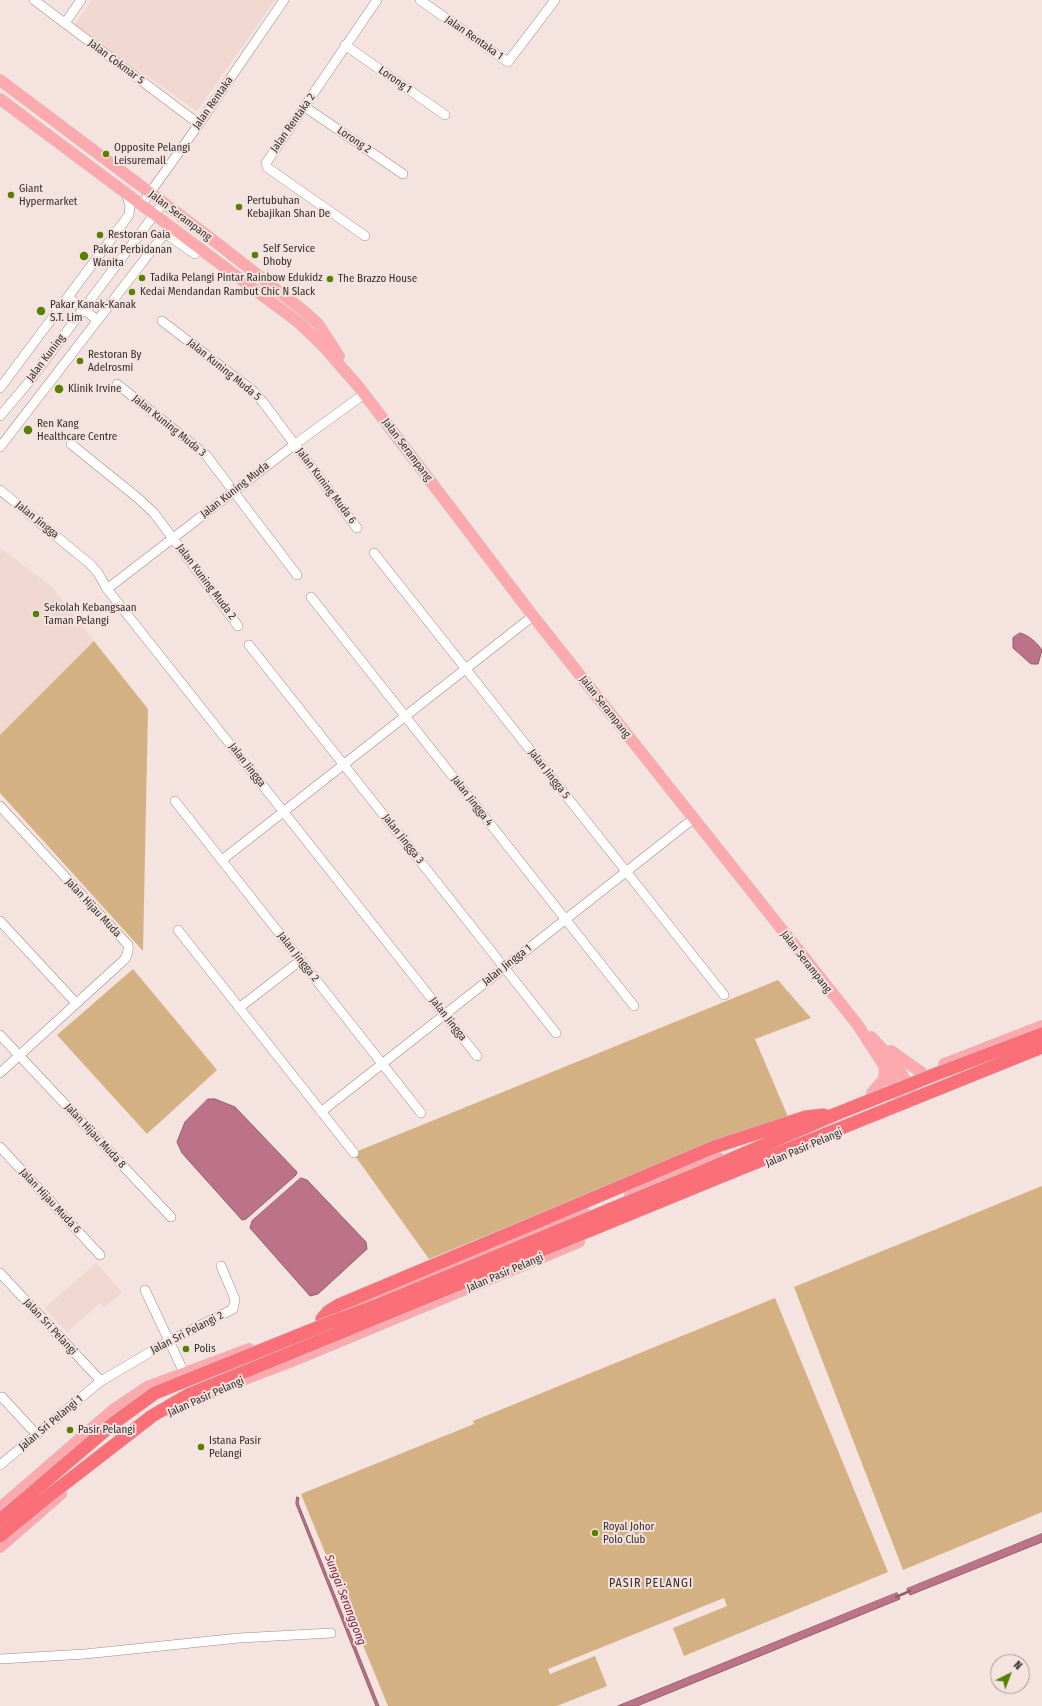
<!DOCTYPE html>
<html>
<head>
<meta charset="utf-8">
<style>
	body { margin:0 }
	#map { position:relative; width:1042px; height:1706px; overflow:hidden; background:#f4e3df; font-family:"Fira Sans Condensed",sans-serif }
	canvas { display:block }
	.north { position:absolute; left:990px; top:1654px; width:40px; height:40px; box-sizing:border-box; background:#f4e3df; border:1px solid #a79a97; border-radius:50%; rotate:42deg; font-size:11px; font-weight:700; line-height:16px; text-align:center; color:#332d2b }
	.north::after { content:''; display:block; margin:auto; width:14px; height:18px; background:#578000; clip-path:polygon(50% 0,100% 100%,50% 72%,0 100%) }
</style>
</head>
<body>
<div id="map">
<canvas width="1042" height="1706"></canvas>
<div class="north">N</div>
</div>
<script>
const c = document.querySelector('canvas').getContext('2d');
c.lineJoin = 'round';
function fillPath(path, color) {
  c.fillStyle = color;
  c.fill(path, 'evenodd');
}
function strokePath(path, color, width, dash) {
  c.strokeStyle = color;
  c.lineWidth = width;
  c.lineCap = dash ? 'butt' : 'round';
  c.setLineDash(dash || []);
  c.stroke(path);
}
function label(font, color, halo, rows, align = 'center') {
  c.font = font + ' "Fira Sans Condensed",sans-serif';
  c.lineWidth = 4;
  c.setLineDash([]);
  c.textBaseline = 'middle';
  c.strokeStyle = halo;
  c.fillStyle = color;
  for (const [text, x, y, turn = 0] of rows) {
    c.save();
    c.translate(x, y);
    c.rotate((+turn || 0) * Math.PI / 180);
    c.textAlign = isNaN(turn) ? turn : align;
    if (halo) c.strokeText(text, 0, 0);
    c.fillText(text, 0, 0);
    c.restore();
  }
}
const built = new Path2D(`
	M92,0H275L197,111L74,25Z
	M0,548L51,586L94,641L0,735Z
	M96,1263L122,1292L104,1308L100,1303L67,1332L45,1308Z`);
const green = new Path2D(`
	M94,641L148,709L143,951L0,793V735Z
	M133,969L217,1070L147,1134L57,1035Z
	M778,980L811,1018L755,1039L788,1117L660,1164L429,1259L353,1153Z
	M1042,1186V1512L903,1570L794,1287Z
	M775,1298L888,1572L684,1656L673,1628L727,1606L724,1598L548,1669L550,1674L595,1656L607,1686L557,1706H388L301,1494L474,1424L473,1421Z`);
const water = new Path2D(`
	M1020,633C1029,635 1037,643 1042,650L1038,664H1031L1013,648V638Z
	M208,1099H215L235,1107L297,1172L296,1175L246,1219L242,1220L182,1153L177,1142L185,1122Z
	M301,1178L307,1180L366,1242L367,1249L318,1294L310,1296L250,1228L252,1221Z
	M297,1497L299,1498L298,1503L379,1706H376L296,1504Z
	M1042,1534V1542L910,1595L907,1589Z
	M897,1593L900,1599L637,1706H618Z`);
const stream = new Path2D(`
	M896,1597L910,1591`);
const minor = new Path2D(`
	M34,0L199,124
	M420,0L508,62L555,0
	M65,23L81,0
	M345,45L445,115
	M305,107L403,174
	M142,204L199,124L284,0
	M365,236L268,168L266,163L377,0
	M68,297L97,320
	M162,321L252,390L263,402L357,528
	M117,384L206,455L297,575
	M0,388L129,215L130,205L125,191
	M0,416L28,383L163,203
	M71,444L139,499L154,513L238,626
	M0,447L161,238L165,235L169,236L195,254
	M0,490L90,564L98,573L107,589L477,1056
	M374,553L724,995
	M107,589L294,445L364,394
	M311,597L634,1006
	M249,645L556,1033
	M175,801L421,1113
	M0,806L128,945C129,951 128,955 124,960L0,1073
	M222,860L533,616
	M0,921L76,1003
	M178,930L354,1153
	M239,1008L301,960
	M0,1035L171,1217
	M321,1112L693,819
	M0,1147L100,1255
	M0,1273L101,1381
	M145,1290L187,1379
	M2,1397L37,1435
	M0,1465L101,1381L169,1341L233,1309L235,1299L221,1266
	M0,1659L85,1654L239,1638L331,1633`);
const major = new Path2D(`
	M0,80L213,240L305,312L318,324L339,356
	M0,99L298,322L323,346L358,386L533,616L857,1024L885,1067L903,1104
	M871,1037C891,1056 904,1075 916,1099
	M891,1051L922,1073
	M944,1064L1042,1026
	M872,1093L884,1079L885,1067
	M630,1195L719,1158
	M328,1317L584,1213
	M170,1411L224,1387L290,1362L579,1242
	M0,1508L113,1410L147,1387L249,1349
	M0,1547L61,1494`);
const highway = new Path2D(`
	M322,1319L328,1312L339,1305L563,1211`);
const highwayBridge = new Path2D(`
	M563,1211L714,1147L806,1117L824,1115
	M0,1520L115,1422L155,1393L329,1323L378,1305L699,1173L836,1114L936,1074L1042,1034
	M0,1536L50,1495L152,1416L188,1395L737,1170L1042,1047`);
const markers = [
	[106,154,4,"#578000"],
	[11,195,4,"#578000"],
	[239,207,4,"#578000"],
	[100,235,4,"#578000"],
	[255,255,4,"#578000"],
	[84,256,5,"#578000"],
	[142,278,4,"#578000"],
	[330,279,4,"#578000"],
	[132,292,4,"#578000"],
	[41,311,5,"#578000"],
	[80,361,4,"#578000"],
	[59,389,5,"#578000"],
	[28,430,5,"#578000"],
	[36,614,4,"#578000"],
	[186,1349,4,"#578000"],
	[70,1430,4,"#578000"],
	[201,1447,4,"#578000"],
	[595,1533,4,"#578000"]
];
const streetNames = [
	["Jalan Rentaka 1",474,38,35],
	["Jalan Cokmar 5",116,62,37],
	["Lorong 1",395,80,35],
	["Jalan Rentaka",213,103,-55],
	["Jalan Rentaka 2",293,123,-55],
	["Lorong 2",354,140,34],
	["Jalan Serampang",180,216,37],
	["Jalan Kuning",46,358,-53],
	["Jalan Kuning Muda 5",224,370,39],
	["Jalan Kuning Muda 3",169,426,39],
	["Jalan Serampang",407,450,53],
	["Jalan Kuning Muda 6",326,486,53],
	["Jalan Kuning Muda",235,490,-38],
	["Jalan Jingga",37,520,39],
	["Jalan Kuning Muda 2",206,582,53],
	["Jalan Serampang",605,707,52],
	["Jalan Jingga",247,765,52],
	["Jalan Jingga 5",549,774,52],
	["Jalan Jingga 4",472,801,52],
	["Jalan Jingga 3",403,839,52],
	["Jalan Hijau Muda",93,908,47],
	["Jalan Jingga 2",298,957,52],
	["Jalan Serampang",806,962,52],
	["Jalan Jingga 1",507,965,-38],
	["Jalan Jingga",448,1019,52],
	["Jalan Hijau Muda 8",95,1136,47],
	["Jalan Pasir Pelangi",804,1148,-23],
	["Jalan Hijau Muda 6",50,1201,47],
	["Jalan Pasir Pelangi",505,1273,-23],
	["Jalan Sri Pelangi",50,1327,47],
	["Jalan Sri Pelangi 2",187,1333,-27],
	["Jalan Pasir Pelangi",206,1397,-24],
	["Jalan Sri Pelangi 1",51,1423,-40]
];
const poiNames = [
	["Opposite Pelangi",114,148],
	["Leisuremall",114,161],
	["Giant",19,189],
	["Hypermarket",19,202],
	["Pertubuhan",247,201],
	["Kebajikan Shan De",247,214],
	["Restoran Gaia",108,235],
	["Self Service",263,249],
	["Dhoby",263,262],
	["Pakar Perbidanan",93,250],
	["Wanita",93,263],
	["Tadika Pelangi Pintar Rainbow Edukidz",150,278],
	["The Brazzo House",338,279],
	["Kedai Mendandan Rambut Chic N Slack",140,292],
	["Pakar Kanak-Kanak",50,305],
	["S.T. Lim",50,318],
	["Restoran By",88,355],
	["Adelrosmi",88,368],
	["Klinik Irvine",68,389],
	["Ren Kang",37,424],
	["Healthcare Centre",37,437],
	["Sekolah Kebangsaan",44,608],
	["Taman Pelangi",44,621],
	["Polis",194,1349],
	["Pasir Pelangi",78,1430],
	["Istana Pasir",209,1441],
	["Pelangi",209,1454],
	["Royal Johor",603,1527],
	["Polo Club",603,1540]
];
const neighbourhoodNames = [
	["PASIR PELANGI",651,1584]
];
const waterNames = [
	["Sungai Seranggong",345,1600,69]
];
fillPath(built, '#f0d7d0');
fillPath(green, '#d4b183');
fillPath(water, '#bc7288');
strokePath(water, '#935d6c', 1);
strokePath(stream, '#935d6c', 2.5);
strokePath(minor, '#9c8d89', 10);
strokePath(major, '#cac8c8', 12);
strokePath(highway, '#cac8c8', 14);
strokePath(minor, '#fff', 9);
strokePath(major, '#fda9ae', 11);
strokePath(highway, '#fb7078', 13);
strokePath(highwayBridge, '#cac8c8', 14, []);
strokePath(highwayBridge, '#fb7078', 13);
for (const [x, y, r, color] of markers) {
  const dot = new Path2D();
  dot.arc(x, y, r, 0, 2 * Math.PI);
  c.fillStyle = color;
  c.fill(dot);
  strokePath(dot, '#f4e3df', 1.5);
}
label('11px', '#332d2b', '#f4e3df', streetNames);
label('11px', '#332d2b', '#f4e3df', poiNames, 'left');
c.letterSpacing = '1px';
label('12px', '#332d2b', '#f4e3df', neighbourhoodNames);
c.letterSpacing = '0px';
label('italic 12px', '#7d2447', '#f4e3df', waterNames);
</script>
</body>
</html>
